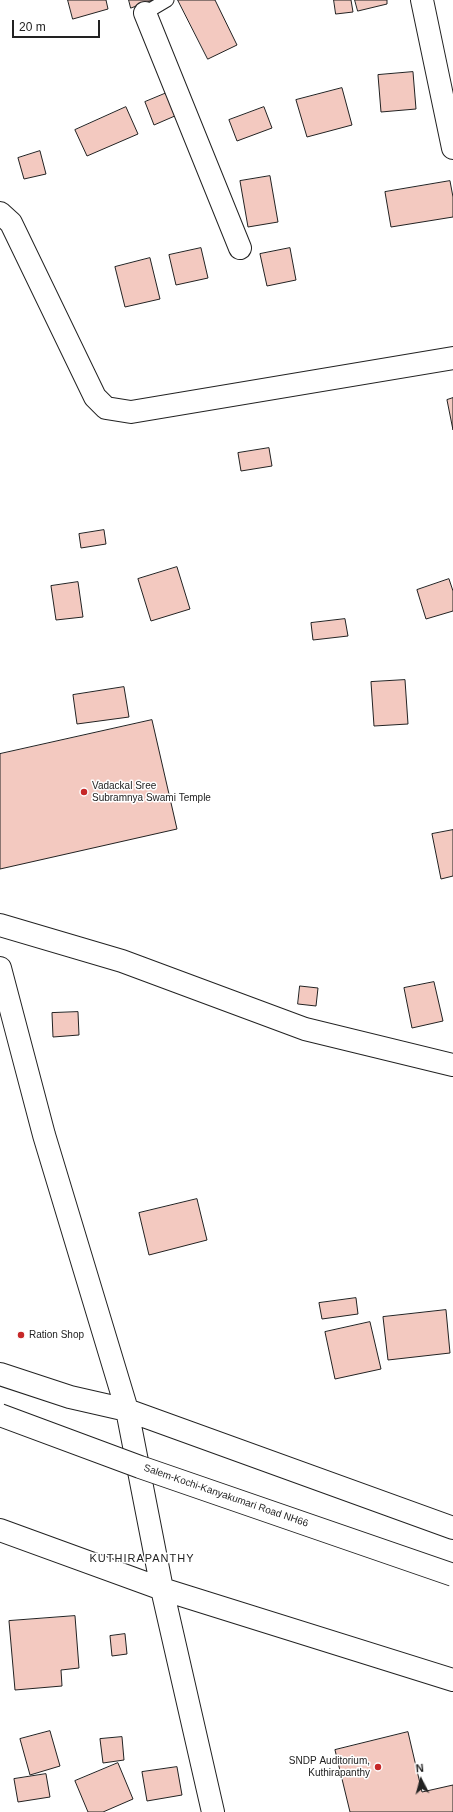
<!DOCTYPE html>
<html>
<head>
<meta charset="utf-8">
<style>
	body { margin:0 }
	#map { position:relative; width:453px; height:1812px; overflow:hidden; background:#fff; font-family:Helvetica,sans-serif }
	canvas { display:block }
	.north { position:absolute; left:401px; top:1760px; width:40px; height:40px; -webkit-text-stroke:3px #fff; paint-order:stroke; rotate:354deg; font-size:11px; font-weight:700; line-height:16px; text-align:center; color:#222 }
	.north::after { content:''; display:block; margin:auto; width:14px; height:18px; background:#222; clip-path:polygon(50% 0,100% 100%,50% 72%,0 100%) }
	.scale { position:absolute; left:12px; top:20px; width:88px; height:18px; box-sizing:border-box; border:2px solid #222; border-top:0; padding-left:5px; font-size:12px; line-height:14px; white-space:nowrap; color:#222; -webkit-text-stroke:3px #fff; paint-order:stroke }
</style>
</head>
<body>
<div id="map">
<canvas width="453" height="1812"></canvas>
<div class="north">N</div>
<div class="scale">20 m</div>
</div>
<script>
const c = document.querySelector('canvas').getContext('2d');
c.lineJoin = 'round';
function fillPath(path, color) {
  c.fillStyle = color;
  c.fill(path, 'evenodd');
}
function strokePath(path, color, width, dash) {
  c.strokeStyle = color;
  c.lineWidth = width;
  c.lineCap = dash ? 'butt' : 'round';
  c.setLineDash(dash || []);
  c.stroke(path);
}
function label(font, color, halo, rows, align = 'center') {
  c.font = font + ' Helvetica,sans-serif';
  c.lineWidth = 3;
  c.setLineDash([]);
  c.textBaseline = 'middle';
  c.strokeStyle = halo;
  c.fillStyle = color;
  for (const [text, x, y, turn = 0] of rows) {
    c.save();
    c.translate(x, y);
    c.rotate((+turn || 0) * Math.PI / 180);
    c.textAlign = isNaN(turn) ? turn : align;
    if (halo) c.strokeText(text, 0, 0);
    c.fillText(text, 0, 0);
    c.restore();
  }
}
const building = new Path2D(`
	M68,0H106L108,9L73,19Z
	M129,0H153L131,8Z
	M178,0H215L237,45L208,59Z
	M334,0H351L353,12L336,14Z
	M355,0H387V4L358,11Z
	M413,72L416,109L381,112L378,75Z
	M181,87L191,109L154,125L145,102Z
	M342,88L352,125L307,137L296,100Z
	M126,107L138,134L87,156L75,130Z
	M264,107L272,128L237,141L229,120Z
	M40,151L46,174L24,179L18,158Z
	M270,176L278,222L248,227L240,181Z
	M450,181L453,197V217L391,227L385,192Z
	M201,248L208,278L176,285L169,255Z
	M290,248L296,280L267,286L260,254Z
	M150,258L160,299L125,307L115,267Z
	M453,398V430L447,400Z
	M269,448L272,466L241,471L238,453Z
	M104,530L106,544L81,548L79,534Z
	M177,567L190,609L151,621L138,579Z
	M449,579L453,591V611L426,619L417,590Z
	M78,582L83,617L56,620L51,586Z
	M345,619L348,636L313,640L311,623Z
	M405,680L408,724L374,726L371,682Z
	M124,687L129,717L77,724L73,695Z
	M152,720L177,829L0,869V754Z
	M453,830V876L441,879L432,834Z
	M434,982L443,1021L412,1028L404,988Z
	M300,986L318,988L316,1006L298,1004Z
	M78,1012L79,1035L53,1037L52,1013Z
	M197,1199L207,1240L149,1255L139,1213Z
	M356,1298L358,1314L322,1319L319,1303Z
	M446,1310L450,1353L388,1360L383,1317Z
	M370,1322L381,1369L335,1379L325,1332Z
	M75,1616L79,1668L61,1670L62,1686L15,1690L9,1621Z
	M125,1634L127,1654L112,1656L110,1636Z
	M50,1731L60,1766L30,1775L20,1739Z
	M408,1732L422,1792L453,1785V1812H350L335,1750Z
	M122,1737L124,1760L103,1763L100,1739Z
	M118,1763L133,1799L103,1812H88L75,1781Z
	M177,1767L182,1795L147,1801L142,1772Z
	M46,1774L50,1797L18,1802L14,1779Z`);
const lane = new Path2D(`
	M145,13L167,0`);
const street = new Path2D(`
	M145,13L240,248
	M0,213L11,223L95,397L106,408L131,412L453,358`);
const secondary = new Path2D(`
	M422,0L453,148
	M0,925L122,961L305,1029L453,1065
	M0,968L44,1135L127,1410L162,1589L213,1812
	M0,1374L70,1397L127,1410L453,1528
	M0,1530L162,1589L453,1680`);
const highwayBridge = new Path2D(`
	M0,1415L140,1467L453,1575`);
const markers = [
	[84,792,4,"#c62828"],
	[21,1335,4,"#c62828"],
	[378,1767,4,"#c62828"]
];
const poiNames = [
	["Vadackal Sree",92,786],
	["Subramnya Swami Temple",92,798],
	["Ration Shop",29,1335],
	["SNDP Auditorium,",370,1761,"right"],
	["Kuthirapanthy",370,1773,"right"]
];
const streetNames = [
	["Salem-Kochi-Kanyakumari Road NH66",226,1496,19]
];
const neighbourhoodNames = [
	["KUTHIRAPANTHY",142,1559]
];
fillPath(building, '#f3c9c0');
strokePath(building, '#222', 1);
strokePath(lane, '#222', 15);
strokePath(street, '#222', 24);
strokePath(secondary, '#222', 24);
strokePath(lane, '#fff', 13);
strokePath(street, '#fff', 22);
strokePath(secondary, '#fff', 22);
strokePath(highwayBridge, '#222', 24, []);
strokePath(highwayBridge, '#fff', 22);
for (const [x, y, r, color] of markers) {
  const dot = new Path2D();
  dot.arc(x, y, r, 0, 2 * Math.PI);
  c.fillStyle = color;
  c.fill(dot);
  strokePath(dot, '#fff', 1.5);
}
label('10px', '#222', '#fff', poiNames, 'left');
label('10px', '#222', '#fff', streetNames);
c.letterSpacing = '1px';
label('11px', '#222', '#fff', neighbourhoodNames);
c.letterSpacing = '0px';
</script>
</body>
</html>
